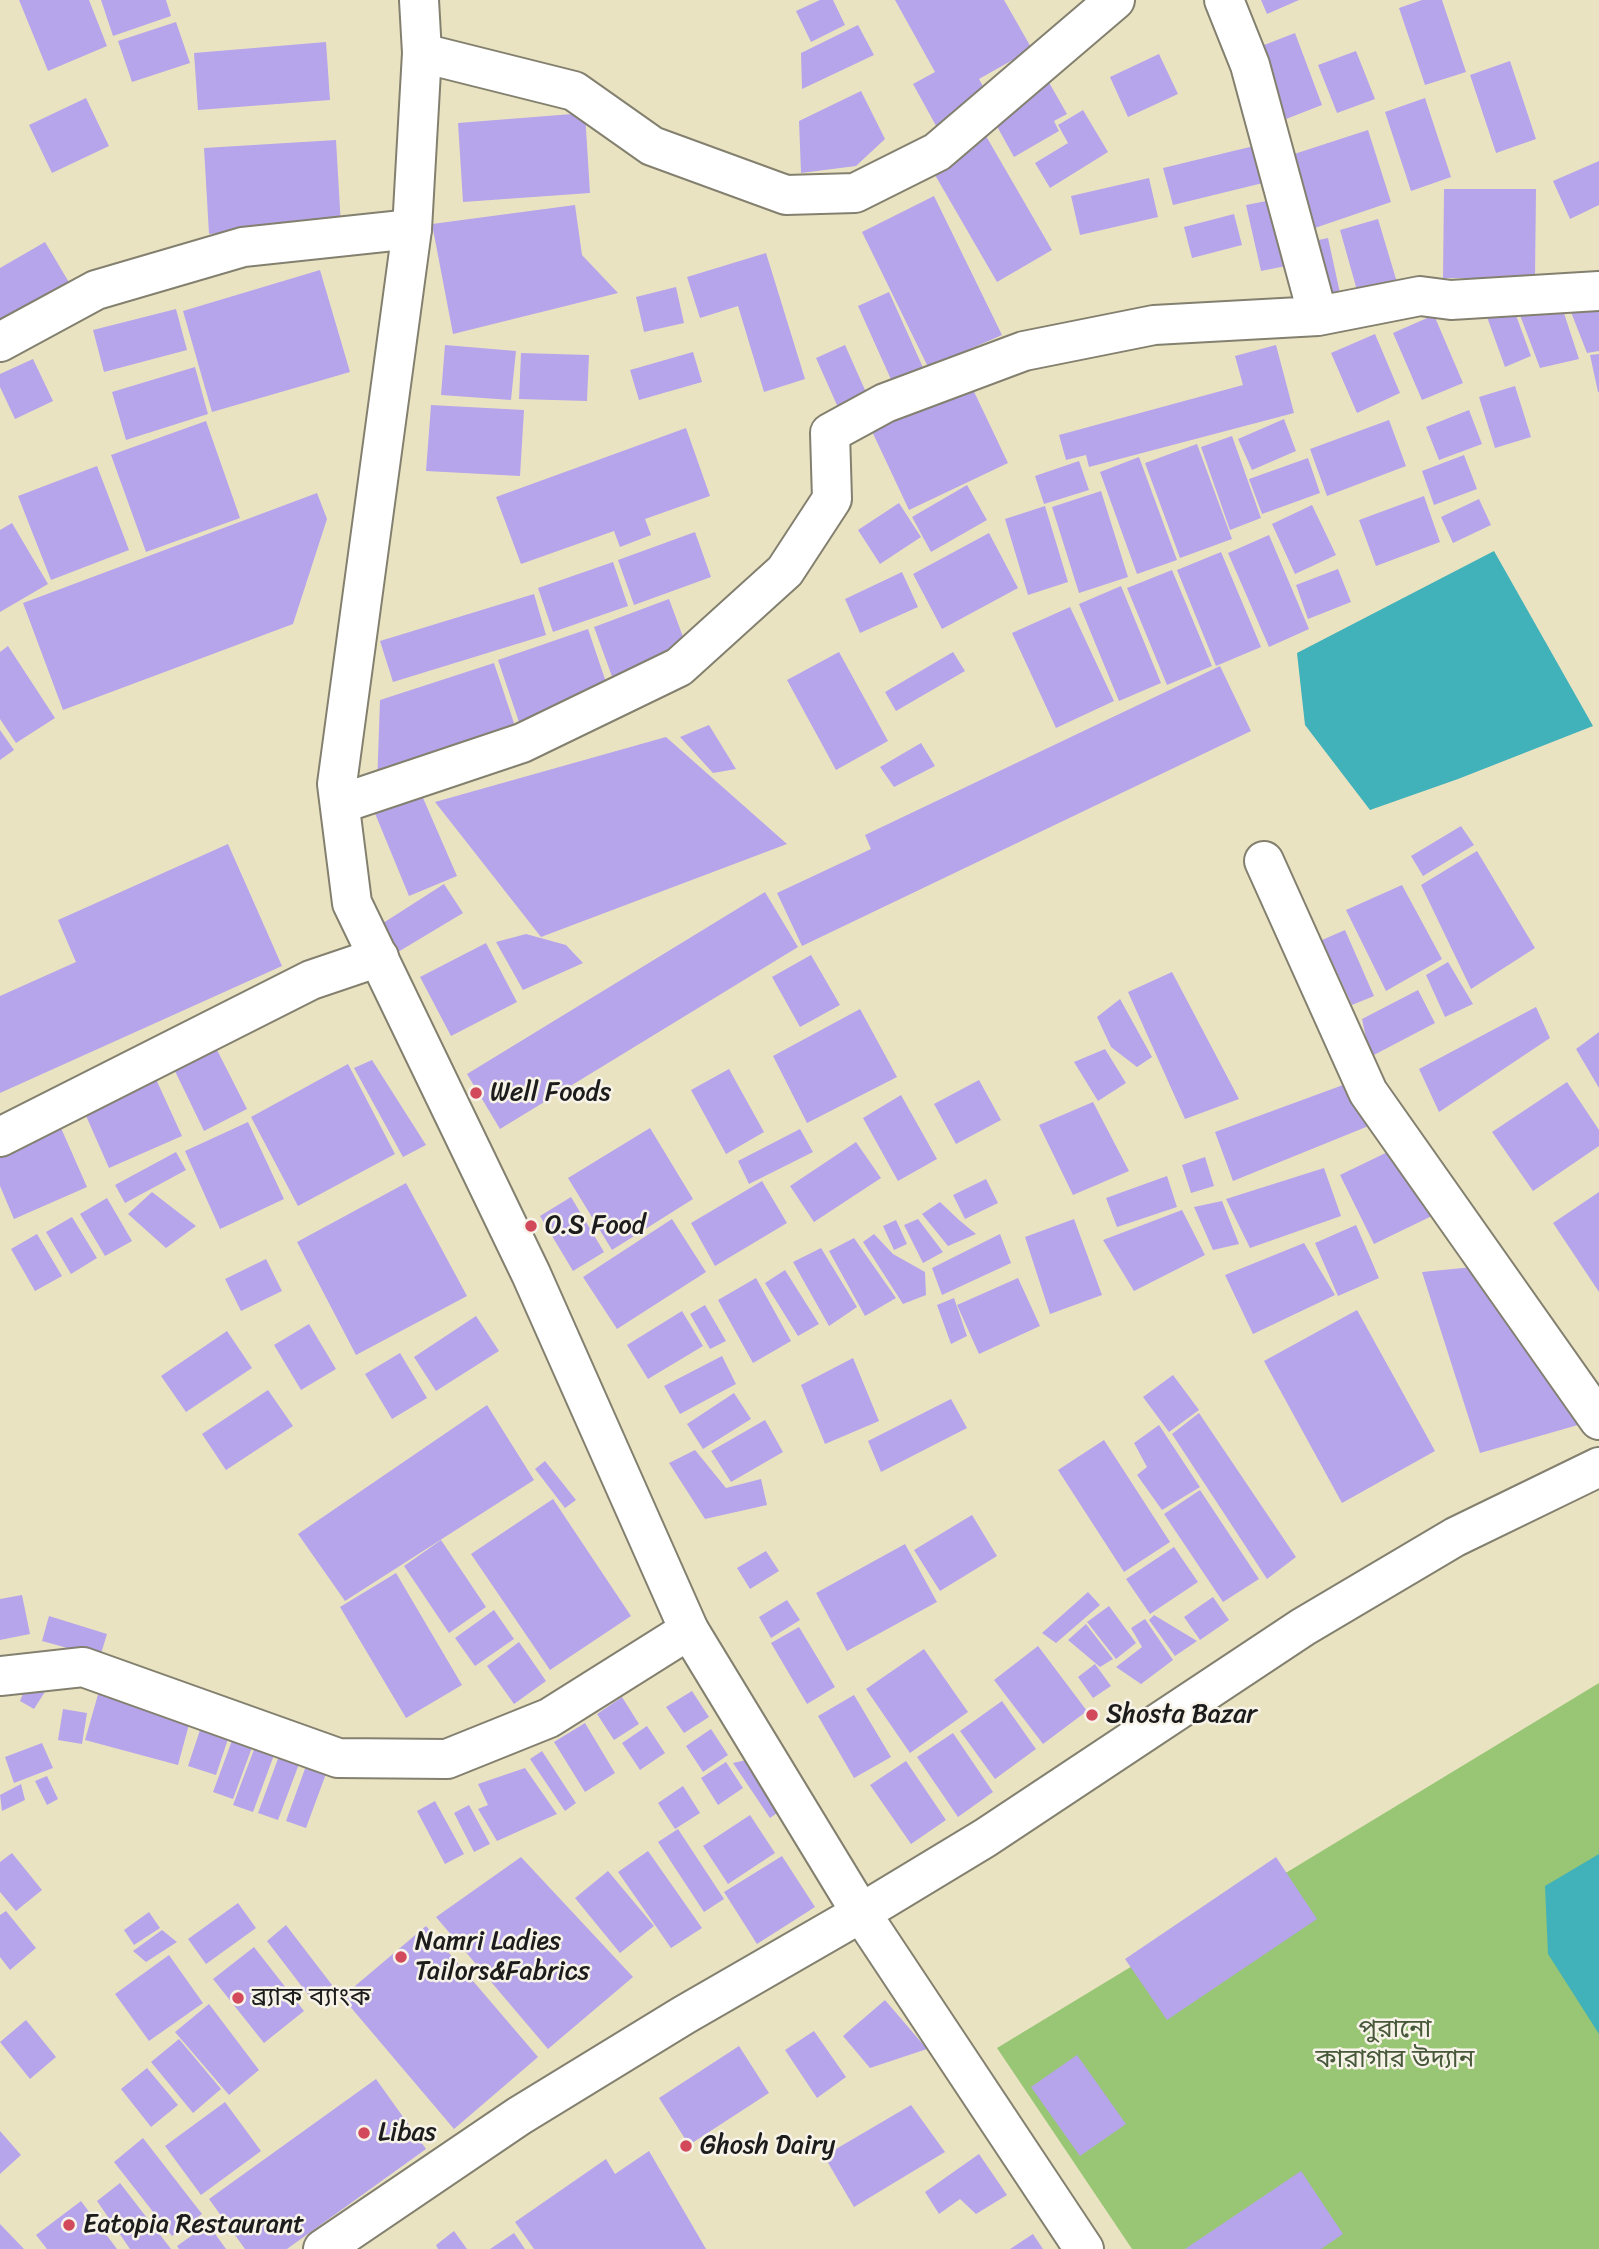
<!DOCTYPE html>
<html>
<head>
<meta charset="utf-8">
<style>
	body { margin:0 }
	canvas { display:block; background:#eae3c2 }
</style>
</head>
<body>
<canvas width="1599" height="2249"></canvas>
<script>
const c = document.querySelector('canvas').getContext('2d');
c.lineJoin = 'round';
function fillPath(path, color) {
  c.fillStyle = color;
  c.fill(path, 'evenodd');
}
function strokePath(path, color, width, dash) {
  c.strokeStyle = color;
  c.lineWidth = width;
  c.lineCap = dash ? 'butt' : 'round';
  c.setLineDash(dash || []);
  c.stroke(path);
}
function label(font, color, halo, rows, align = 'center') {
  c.font = font + ' Sriracha,"Noto Sans Bengali",sans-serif';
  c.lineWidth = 5;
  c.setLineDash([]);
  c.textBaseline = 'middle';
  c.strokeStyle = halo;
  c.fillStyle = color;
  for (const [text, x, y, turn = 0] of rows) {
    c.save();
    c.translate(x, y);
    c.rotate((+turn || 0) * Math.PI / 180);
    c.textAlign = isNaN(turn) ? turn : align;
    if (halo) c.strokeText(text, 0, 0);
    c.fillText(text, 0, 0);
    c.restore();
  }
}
const green = new Path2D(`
	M1599,1683V2249H1132L997,2048Z`);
const water = new Path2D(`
	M1494,551L1593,726L1458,779L1370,810L1305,725L1297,653Z
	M1599,1854V2034L1548,1954L1545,1886Z`);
const building = new Path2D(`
	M19,0H89L107,46L48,71Z
	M101,0H166L171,16L113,36Z
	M820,0H833L845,25L811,42L796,11Z
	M895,0H1004L1032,49L979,79L992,103L940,133L913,84L935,72Z
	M1261,0H1299L1267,14Z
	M1422,0H1442L1466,72L1425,85L1399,8Z
	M176,22L190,63L132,82L118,41Z
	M858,25L874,55L802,89L801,53Z
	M1295,33L1322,105L1286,119L1259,47Z
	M326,42L330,100L198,110L194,53Z
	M1356,51L1375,99L1337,113L1318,65Z
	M1159,54L1178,94L1128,117L1110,77Z
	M1510,61L1536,139L1496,153L1470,75Z
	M1047,79L1067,114L1054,121L1059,131L1014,157L989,112Z
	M861,91L885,139L856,166L801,173L799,121Z
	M86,98L109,146L52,173L29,125Z
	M1425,98L1451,177L1411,191L1385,112Z
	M1083,110L1108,152L1050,188L1035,163L1068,143L1058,125Z
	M585,113L590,193L463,202L458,123Z
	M1368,130L1391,202L1309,230L1285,157Z
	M986,136L1052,250L997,282L931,168Z
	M336,140L341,226L209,234L204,148Z
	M1258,145L1267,182L1173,205L1163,168Z
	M1599,161V205L1570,219L1553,181Z
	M1149,178L1158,217L1080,235L1071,196Z
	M1444,189H1536L1535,278H1443Z
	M934,196L1002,335L970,349L930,371L862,232Z
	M1282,198L1296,264L1261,271L1246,205Z
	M575,205L582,255L618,293L453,334L432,224Z
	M1234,214L1242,245L1192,258L1184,227Z
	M1378,219L1399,289L1360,301L1340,230Z
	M1328,238L1340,293L1315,298L1304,243Z
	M45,242L73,289L0,331V268Z
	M766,253L805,379L764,392L738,306L700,318L687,277Z
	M320,270L350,372L212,412L183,311Z
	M676,287L684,323L644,332L636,297Z
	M889,292L925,372L894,386L858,306Z
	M1515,302L1561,304L1579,359L1540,368Z
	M1513,307L1531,356L1505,367L1487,317Z
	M1569,307L1599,310V351L1587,353Z
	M176,309L187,350L104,372L93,330Z
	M1434,315L1463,383L1422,400L1393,333Z
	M1375,334L1400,393L1357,413L1331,353Z
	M445,345L516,351L511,400L441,395Z
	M845,345L869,399L840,412L816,358Z
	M1276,345L1294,413L1089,467L1086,455L1066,460L1059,435L1243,385L1235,356Z
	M693,352L702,382L639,400L630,370Z
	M521,353L589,355L587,401L519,399Z
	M1599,354V392H1598L1590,355Z
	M33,359L53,401L15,419L0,387V374Z
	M195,367L208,414L126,440L112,392Z
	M968,379L1008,463L909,510L869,425Z
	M1515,386L1531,437L1495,448L1479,397Z
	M431,405L524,410L520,476L426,471Z
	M1469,410L1482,444L1439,460L1426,427Z
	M1284,419L1296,451L1252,470L1238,439Z
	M1389,420L1406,466L1327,496L1310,449Z
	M206,421L240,518L146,552L111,455Z
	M686,428L710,496L645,519L651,535L620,547L614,531L521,564L496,497Z
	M1232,436L1261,518L1230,530L1201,447Z
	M1197,444L1232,539L1180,558L1145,463Z
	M1464,455L1477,489L1434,505L1422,471Z
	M1139,457L1177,560L1137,574L1100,472Z
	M1308,458L1320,493L1262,514L1249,479Z
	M1079,461L1089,490L1044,504L1035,476Z
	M97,466L129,550L51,580L18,496Z
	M967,485L987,520L931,552L912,517Z
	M1101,491L1128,577L1079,593L1052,507Z
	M317,493L327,519L293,624L63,710L23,603Z
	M1424,496L1440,542L1376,566L1359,520Z
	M1479,499L1491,525L1453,543L1441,517Z
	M899,503L921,537L880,564L858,530Z
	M1312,505L1336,555L1295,574L1272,524Z
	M1045,506L1068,582L1028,595L1005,519Z
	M12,523L48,584L0,612V530Z
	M695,532L711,577L634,605L618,560Z
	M989,533L1018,588L942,629L913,574Z
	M1269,535L1309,629L1269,647L1228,553Z
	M1221,552L1261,647L1216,666L1177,570Z
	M613,562L628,606L553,632L538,588Z
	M1338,569L1351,602L1308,619L1296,585Z
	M1172,570L1212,666L1167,685L1127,588Z
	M902,572L918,607L860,633L845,599Z
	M1121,586L1161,683L1119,701L1079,604Z
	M534,594L546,635L393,682L380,641Z
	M669,599L689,653L614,682L594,627Z
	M1070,607L1114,701L1056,728L1012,633Z
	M588,629L610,694L520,725L498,660Z
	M8,646L55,718L16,743L0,719V652Z
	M839,652L888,741L836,770L787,680Z
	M953,652L965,671L896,711L885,692Z
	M494,663L519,738L377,786L380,700Z
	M1220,666L1251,731L802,946L777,893L871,849L865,835Z
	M709,725L736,769L713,773L680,737Z
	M0,730L14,750L0,760Z
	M666,737L787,844L541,937L435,802Z
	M921,743L935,766L894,787L880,767Z
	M420,791L457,876L409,896L374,811Z
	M1461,826L1474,845L1423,876L1411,856Z
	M228,844L282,966L0,1093V996L76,962L58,920Z
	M1477,851L1535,948L1471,989L1421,885Z
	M444,884L463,913L388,958L380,925Z
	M1402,885L1442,959L1386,991L1346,910Z
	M765,892L798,947L500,1129L467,1074Z
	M1345,930L1374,996L1352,1005L1322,940Z
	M526,934L566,945L583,963L523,990L496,942Z
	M486,943L517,1002L451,1036L420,977Z
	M811,955L840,1005L800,1027L772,977Z
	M1448,962L1473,1004L1445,1017L1426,975Z
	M1172,972L1239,1099L1185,1119L1128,992Z
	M1418,990L1435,1023L1370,1057L1362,1019Z
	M1120,999L1152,1057L1137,1067L1111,1047L1097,1017Z
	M1536,1007L1550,1038L1439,1112L1419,1069Z
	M860,1009L897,1077L807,1123L773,1056Z
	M1599,1032V1088L1576,1049Z
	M216,1048L247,1109L204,1131L174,1069Z
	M1105,1049L1126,1083L1098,1101L1074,1062Z
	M372,1060L426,1145L403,1157L354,1068Z
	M348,1064L395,1154L298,1206L251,1117Z
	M729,1069L764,1132L726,1154L691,1090Z
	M155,1077L182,1136L109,1168L83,1109Z
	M979,1080L1001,1120L956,1144L934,1104Z
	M1567,1082L1599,1130V1146L1533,1191L1492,1132Z
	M1343,1085L1371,1125L1233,1181L1215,1132Z
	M901,1095L937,1159L898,1181L863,1118Z
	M1093,1102L1129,1171L1073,1195L1039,1125Z
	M248,1122L284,1199L220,1229L185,1151Z
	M61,1128L87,1187L14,1219L0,1186V1155Z
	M650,1128L693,1199L612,1250L568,1178Z
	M800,1129L813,1152L749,1184L738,1161Z
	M856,1142L881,1178L814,1222L790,1186Z
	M1400,1146L1438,1213L1374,1244L1340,1175Z
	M176,1152L186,1170L125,1203L115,1185Z
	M1205,1157L1214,1186L1191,1193L1182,1165Z
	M1324,1168L1341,1216L1250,1248L1226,1199Z
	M1167,1176L1177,1207L1117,1227L1106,1198Z
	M986,1179L998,1203L965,1219L953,1195Z
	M762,1181L787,1223L715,1266L691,1223Z
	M406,1183L467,1296L356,1355L297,1242Z
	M152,1192L196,1226L166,1248L128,1214Z
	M1599,1192V1292L1553,1223Z
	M571,1197L604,1252L573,1271L540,1216Z
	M107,1198L132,1241L105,1256L80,1214Z
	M1222,1201L1239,1244L1213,1250L1194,1207Z
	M940,1202L959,1220L976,1234L948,1246L922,1214Z
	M1182,1210L1205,1255L1134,1291L1103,1240Z
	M72,1217L97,1258L71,1274L46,1232Z
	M672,1219L706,1272L617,1329L583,1277Z
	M918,1219L943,1252L923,1263L904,1225Z
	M1074,1219L1102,1295L1050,1314L1025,1237Z
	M896,1220L907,1244L894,1250L883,1226Z
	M1356,1225L1379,1278L1338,1296L1315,1243Z
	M37,1234L62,1276L35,1291L11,1249Z
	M874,1234L893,1254L925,1272L926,1295L903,1304L863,1242Z
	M1000,1234L1011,1263L942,1295L932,1268Z
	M854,1238L896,1298L865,1316L829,1251Z
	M1304,1243L1335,1295L1253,1334L1225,1275Z
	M821,1248L857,1307L829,1326L793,1262Z
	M266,1259L282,1291L241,1311L225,1279Z
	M1473,1267L1578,1425L1480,1453L1422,1272Z
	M785,1270L819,1324L798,1336L765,1283Z
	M756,1278L791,1341L753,1363L718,1300Z
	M1018,1278L1040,1326L979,1354L957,1305Z
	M954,1298L967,1336L951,1344L937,1305Z
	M705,1305L726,1341L710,1349L690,1314Z
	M1357,1310L1435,1451L1342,1503L1264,1361Z
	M682,1311L703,1346L648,1379L627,1345Z
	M476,1316L499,1351L436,1391L414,1357Z
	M309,1324L336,1369L301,1390L274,1345Z
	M227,1331L252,1368L186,1412L161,1376Z
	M400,1353L427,1398L392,1419L365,1374Z
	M722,1356L736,1384L680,1414L664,1386Z
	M853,1358L879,1421L825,1444L801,1385Z
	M1173,1375L1199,1410L1169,1432L1143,1397Z
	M268,1390L293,1426L226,1470L202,1434Z
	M734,1393L751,1419L703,1449L687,1424Z
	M951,1399L967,1428L881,1472L868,1441Z
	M487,1405L534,1480L345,1601L298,1534Z
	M1199,1413L1296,1557L1267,1579L1172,1434Z
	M765,1420L783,1452L731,1482L711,1451Z
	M1159,1425L1200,1487L1162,1510L1137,1475L1147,1467L1134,1443Z
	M1104,1440L1170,1542L1124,1572L1058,1470Z
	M695,1450L726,1488L761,1479L767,1505L705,1519L669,1463Z
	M545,1461L576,1500L565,1508L535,1469Z
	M1200,1490L1259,1579L1223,1602L1164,1514Z
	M553,1499L631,1616L550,1670L471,1554Z
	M972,1515L997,1556L940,1591L914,1550Z
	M441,1540L486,1607L449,1633L404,1566Z
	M905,1544L937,1602L847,1651L816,1593Z
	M1174,1547L1198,1582L1150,1614L1126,1579Z
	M766,1551L779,1571L750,1589L737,1568Z
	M396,1573L462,1685L406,1718L340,1607Z
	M1088,1592L1100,1605L1056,1643L1042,1633Z
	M22,1595L30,1634L0,1640V1599Z
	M1213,1597L1229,1620L1200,1640L1184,1617Z
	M787,1600L800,1620L771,1638L759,1617Z
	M1109,1606L1136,1643L1116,1659L1087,1622Z
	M494,1610L514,1639L475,1666L455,1638Z
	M1154,1615L1197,1641L1175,1656L1149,1620Z
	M49,1616L107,1634L100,1657L42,1641Z
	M1145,1619L1173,1660L1141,1684L1116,1667L1142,1647L1131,1628Z
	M1086,1624L1113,1659L1100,1667L1068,1640Z
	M799,1627L835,1687L807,1704L771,1643Z
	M519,1642L546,1681L514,1704L487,1666Z
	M1038,1646L1087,1711L1043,1744L994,1680Z
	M924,1649L968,1712L910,1753L866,1689Z
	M1095,1664L1111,1686L1093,1698L1078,1677Z
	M30,1677L48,1687L34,1709L20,1701Z
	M99,1691L191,1717L178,1765L85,1740Z
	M692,1691L709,1717L684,1733L666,1707Z
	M854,1695L891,1757L854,1778L818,1716Z
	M622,1697L639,1724L614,1740L597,1714Z
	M1002,1701L1036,1749L995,1779L960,1731Z
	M63,1709L87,1713L82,1744L58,1740Z
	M203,1721L231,1730L216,1775L188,1766Z
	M585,1723L615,1773L585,1792L554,1742Z
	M647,1726L665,1753L640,1770L622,1743Z
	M711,1729L728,1755L703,1772L686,1746Z
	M953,1733L993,1792L958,1817L917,1757Z
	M234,1735L254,1742L233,1799L213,1792Z
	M42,1743L53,1768L14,1783L5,1757Z
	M255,1747L274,1755L253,1812L233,1805Z
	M542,1751L576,1803L565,1811L530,1759Z
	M279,1756L299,1764L278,1820L258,1813Z
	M751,1759L784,1808L770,1818L733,1763Z
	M906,1761L946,1820L911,1844L870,1785Z
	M726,1762L743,1788L718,1805L701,1778Z
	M307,1763L327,1771L306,1828L286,1821Z
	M525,1768L557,1814L497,1841L478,1809L488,1805L478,1784Z
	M47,1776L58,1799L47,1805L35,1781Z
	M21,1784L25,1800L2,1811L0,1795Z
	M683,1786L700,1813L675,1829L658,1803Z
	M435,1801L464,1854L445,1864L417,1811Z
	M469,1805L490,1844L474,1852L454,1813Z
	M750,1815L775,1853L728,1884L703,1846Z
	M678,1829L724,1899L704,1912L658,1842Z
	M648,1851L702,1928L671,1948L618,1872Z
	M12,1853L42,1890L16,1911L0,1892V1862Z
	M782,1856L815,1907L757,1944L724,1892Z
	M521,1857L633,1977L548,2049L436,1917Z
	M1276,1857L1317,1919L1167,2020L1125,1959Z
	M608,1871L654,1926L620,1953L575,1898Z
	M238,1903L256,1928L206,1964L188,1939Z
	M6,1911L36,1948L10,1970L0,1957V1915Z
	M149,1912L160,1928L134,1945L124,1930Z
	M286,1925L332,1985L313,2001L267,1941Z
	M426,1926L538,2057L454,2129L342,1997Z
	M162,1930L177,1942L146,1962L133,1951Z
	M254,1947L304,2011L264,2043L213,1979Z
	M169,1955L203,2003L149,2041L115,1994Z
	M885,2000L927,2049L870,2068L843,2036Z
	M209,2004L259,2070L229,2095L175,2032Z
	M26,2020L56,2057L30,2079L0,2042Z
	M814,2031L846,2077L817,2098L785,2050Z
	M179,2039L221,2089L193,2113L151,2062Z
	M739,2046L769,2093L689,2145L659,2098Z
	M1077,2055L1126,2124L1080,2156L1031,2087Z
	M147,2068L178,2105L151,2127L121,2089Z
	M376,2079L426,2149L287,2249H245L209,2199Z
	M225,2102L261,2151L201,2195L165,2146Z
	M911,2105L945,2152L854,2207L824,2156Z
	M0,2131L21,2155L0,2174Z
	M143,2138L202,2214L172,2236L114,2162Z
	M649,2151L706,2249H534L515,2222L606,2159L615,2174Z
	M979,2154L1007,2195L976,2214L960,2199L939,2214L925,2192Z
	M1301,2171L1343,2234L1321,2249H1185Z
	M120,2183L171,2249H130L97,2201Z
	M81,2201L117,2249H47L36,2235Z
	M0,2224L24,2249H0Z
	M208,2224L226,2249H179L177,2246Z
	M454,2231L467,2249H438L436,2245Z
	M514,2233L525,2249H490Z
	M1033,2234L1043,2249H1010Z`);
const minor = new Path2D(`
	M1224,0L1250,65L1318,316
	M422,53L574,91L652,146L786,195L855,193L937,152L1115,0
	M0,342L96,290L243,247L412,229
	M340,804L522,743L679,667L785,571L832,499L830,433L885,403L1024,351L1154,325L1318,316L1420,296L1451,300L1599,291
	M1264,861L1368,1092L1599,1420
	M0,1137L311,980L379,957
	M0,1676L83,1667L338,1758L447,1759L549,1718L689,1630`);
const secondary = new Path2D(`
	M419,0L422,53L412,229L337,784L352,903L531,1274L689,1630L861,1913L1084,2249
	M323,2249L519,2116L684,2015L861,1913L985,1838L1303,1627L1455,1537L1599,1467`);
const markers = [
	[476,1093,7,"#d1495b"],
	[531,1226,7,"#d1495b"],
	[1092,1715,7,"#d1495b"],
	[401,1957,7,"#d1495b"],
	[238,1998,7,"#d1495b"],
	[364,2133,7,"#d1495b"],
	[686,2146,7,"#d1495b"],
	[69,2225,7,"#d1495b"]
];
const poiNames = [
	["Well Foods",490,1093],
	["O.S Food",545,1226],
	["Shosta Bazar",1106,1715],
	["Namri Ladies",415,1942],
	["Tailors&Fabrics",415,1972],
	["ব্র্যাক ব্যাংক",252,1998],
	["Libas",378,2133],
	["Ghosh Dairy",700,2146],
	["Eatopia Restaurant",83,2225]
];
const parkNames = [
	["পুরানো",1395,2030],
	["কারাগার উদ্যান",1395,2060]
];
fillPath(green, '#98c675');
fillPath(water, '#41b1ba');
fillPath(building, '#b6a5ea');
strokePath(minor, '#83806f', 42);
strokePath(secondary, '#83806f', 42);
strokePath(minor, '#fff', 38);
strokePath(secondary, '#fff', 38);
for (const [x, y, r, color] of markers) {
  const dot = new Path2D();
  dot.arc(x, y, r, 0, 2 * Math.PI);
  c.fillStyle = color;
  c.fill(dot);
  strokePath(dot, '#f7f3e8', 2.5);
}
label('26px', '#1c1c1c', '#f7f3e8', poiNames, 'left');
label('26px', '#47583b', '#f7f3e8', parkNames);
</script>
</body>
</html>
